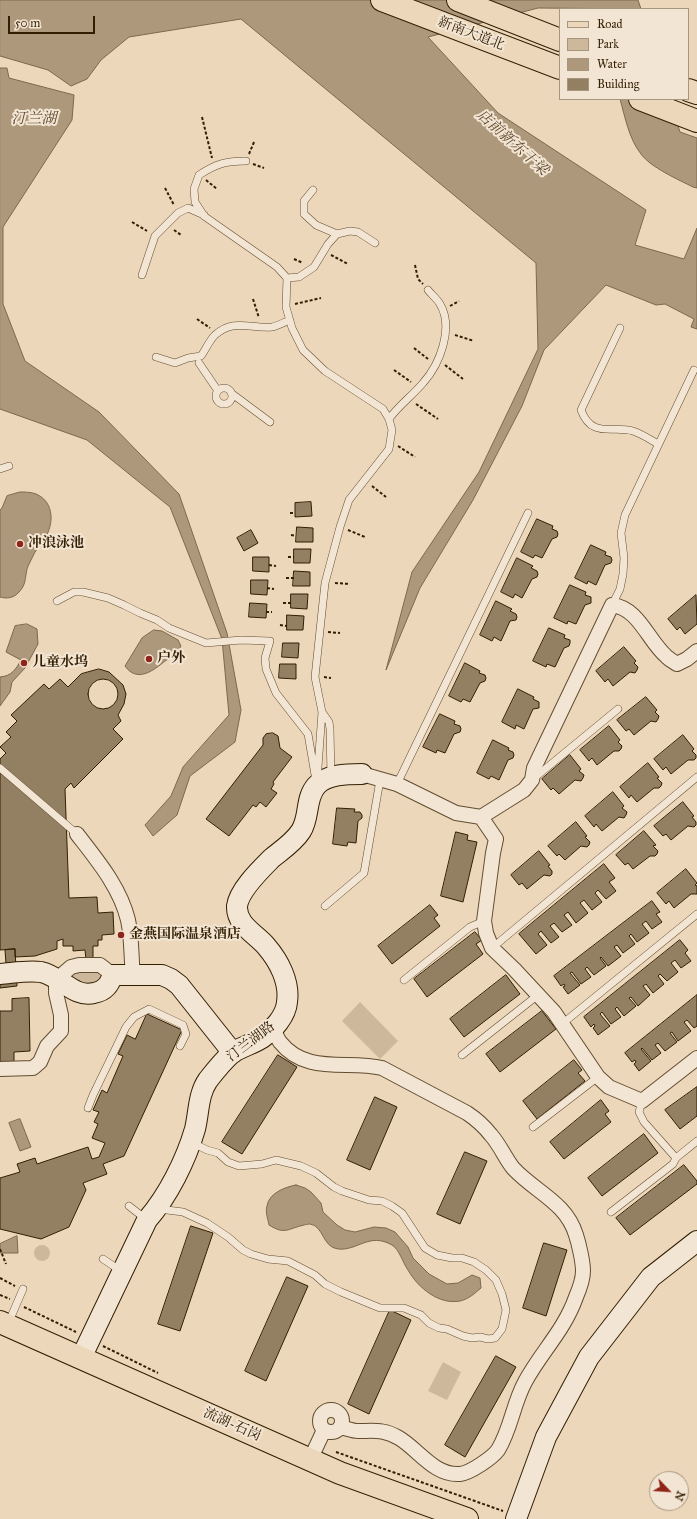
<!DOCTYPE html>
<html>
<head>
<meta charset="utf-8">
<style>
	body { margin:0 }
	#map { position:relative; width:697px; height:1519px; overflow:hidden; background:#edd7bb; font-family:"IM FELL Great Primer",serif }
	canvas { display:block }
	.legend { position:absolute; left:559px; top:8px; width:130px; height:92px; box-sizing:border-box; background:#f3e5d3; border:1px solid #a6967f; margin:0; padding:5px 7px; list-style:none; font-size:12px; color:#321f02 }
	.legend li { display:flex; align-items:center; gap:8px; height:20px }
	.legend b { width:20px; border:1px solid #a6967f }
	.north { position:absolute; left:649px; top:1471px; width:40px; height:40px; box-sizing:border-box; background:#f3e5d3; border:1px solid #a6967f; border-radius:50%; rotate:115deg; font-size:11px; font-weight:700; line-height:16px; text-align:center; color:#321f02 }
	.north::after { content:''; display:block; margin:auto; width:14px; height:18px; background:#8f2418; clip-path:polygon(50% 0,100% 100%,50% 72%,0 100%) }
	.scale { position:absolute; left:8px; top:16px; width:87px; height:18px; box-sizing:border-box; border:2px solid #321f02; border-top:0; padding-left:5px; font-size:12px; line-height:14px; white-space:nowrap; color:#321f02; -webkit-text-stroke:3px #f3e5d3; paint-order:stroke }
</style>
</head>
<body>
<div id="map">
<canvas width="697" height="1519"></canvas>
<ul class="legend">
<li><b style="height:5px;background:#edd7bb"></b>Road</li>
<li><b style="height:11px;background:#cdb89c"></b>Park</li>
<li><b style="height:11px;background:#ad987c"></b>Water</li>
<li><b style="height:11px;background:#937f62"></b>Building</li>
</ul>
<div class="north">N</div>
<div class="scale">50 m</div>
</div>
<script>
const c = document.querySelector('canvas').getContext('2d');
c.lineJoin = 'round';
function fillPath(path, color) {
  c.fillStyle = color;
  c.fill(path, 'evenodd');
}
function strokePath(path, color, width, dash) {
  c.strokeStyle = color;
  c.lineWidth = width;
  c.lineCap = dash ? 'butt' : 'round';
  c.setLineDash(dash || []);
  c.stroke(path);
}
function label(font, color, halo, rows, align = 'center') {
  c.font = font + ' "IM FELL Great Primer","Noto Serif SC",serif';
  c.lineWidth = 4;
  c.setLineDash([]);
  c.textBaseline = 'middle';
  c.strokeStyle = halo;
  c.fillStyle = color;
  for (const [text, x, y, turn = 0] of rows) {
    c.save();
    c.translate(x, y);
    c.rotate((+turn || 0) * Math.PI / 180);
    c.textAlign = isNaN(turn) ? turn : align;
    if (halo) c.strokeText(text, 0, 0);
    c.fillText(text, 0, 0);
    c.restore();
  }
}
const green = new Path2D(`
	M97,969L103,981L80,988L69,974L74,971Z
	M360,1002L398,1041L380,1059L342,1021Z
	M34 1253a8 8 0 1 1 16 0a8 8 0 1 1-16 0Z
	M443,1362L461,1372L447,1400L428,1391Z`);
const water = new Path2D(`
	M0,0H638L641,9L538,8L428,37L498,113L646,210L635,245L684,259L697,228V329L691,327L694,319L665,304L656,305L606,285L544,350L522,406L473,500L420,588L386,670L412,572L479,472L538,349L536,263L241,19L129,37L101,60L87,79L71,86L48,70L0,56Z
	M0,68H7L9,78L74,95L72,120L3,227V304L25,361L99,412L179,494L227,633L241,710L235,742L190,776L177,815L153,836L145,825L171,796L183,767L229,715L222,639L170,507L87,440L0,409Z
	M620,99H669L680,132L697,138V188L693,187C679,180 650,167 641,154C629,139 625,117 620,99Z
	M20,492C25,492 33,492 38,495C54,503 54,524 45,538C41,545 35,550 32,558C30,562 28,566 27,569C25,578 26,585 19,592C14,598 7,599 0,597V510L2,508L7,496Z
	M27,624L37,629L38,644L25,668L12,682L10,692L0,706V677C12,676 16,669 21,660L6,652L15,626Z
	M154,630L162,631L178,640L181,646C177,653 172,657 165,661C153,671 137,683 125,666L142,638Z
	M20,1119L31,1147L20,1151L9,1123Z
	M296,1185L305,1188L311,1192L321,1203L323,1212L337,1225L345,1230L355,1232L374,1227L386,1228L395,1232L408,1247L413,1258L429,1274L447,1284L458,1283L472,1275L480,1278L481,1288C475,1293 469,1299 460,1301C439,1305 418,1288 408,1270C403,1263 399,1249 392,1245C369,1232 358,1251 338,1249C322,1247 324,1226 310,1224C309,1224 304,1225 304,1225C287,1229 285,1235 269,1225C268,1219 265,1212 267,1206C269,1193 285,1187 296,1185Z
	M17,1236L18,1253H0V1244Z`);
const building = new Path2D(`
	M311,502L312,516L295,517V503Z
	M537,519L553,526L552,529L557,531L558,534L557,537L552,539L542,558L535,555L533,558L521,552Z
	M297,527L313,528V542H296Z
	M251,530L258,543L244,551L237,538Z
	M591,545L606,552L605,555L611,557L612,560L611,563L605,565L596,585L588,581L587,584L575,578Z
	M294,549H311L310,563H294Z
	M253,557H269V572L253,571Z
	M517,558L533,566L531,568L537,571L538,574L537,577L532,579L522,598L515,594L513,598L501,592Z
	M294,571L310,572V586H293Z
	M251,580H268L267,595L251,594Z
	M570,585L586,592L585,595L591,597V603L585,605L576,624L568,621L567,624L554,618Z
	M291,594H308L307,609L291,608Z
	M696,595L697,624L685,634L680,627L677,630L668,619Z
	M496,601L512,609L510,611L516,614L517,617L516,620L510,621L501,641L494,637L492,641L480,635Z
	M250,603L267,604L266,618L249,617Z
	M287,615L304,616L303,630H287Z
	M549,628L565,635L564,638L570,640V643L569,646L564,648L555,667L547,664L546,667L533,661Z
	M283,643H299L298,658L282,657Z
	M624,647L636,661L634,663L638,667L637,670L635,673L630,672L613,686L608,679L605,682L596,671Z
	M465,663L480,671L479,673L485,675L486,678L485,681L480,683L470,702L463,699L461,702L449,696Z
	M280,664H296V679L279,678Z
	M99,669L109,672L123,685L126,694L124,704L118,715L121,721L113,729L123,739L74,788L71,783L65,789L69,898L97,897L98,913L113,912L114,934L102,935V940H98V946H93V960H86L85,950L73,951V946H63V939L57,941V949L35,956L15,957V949L0,950V759L6,753L0,747L11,737L6,732L17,721L11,715L44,684L49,689L60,679L68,687L81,674Z
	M88 694a15 15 0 1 1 30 0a15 15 0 1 1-30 0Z
	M518,689L534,697L533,699L539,702V708L533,709L524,729L516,725L515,729L502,722Z
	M646,697L657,710L655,712L659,716L658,719L656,722L651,721L634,735L629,729L626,731L617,720Z
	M440,714L455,721L454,724L460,726L461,729L460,732L454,734L445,753L437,750L436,753L423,747Z
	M609,726L620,740L618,742L622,746L621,749L619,751H614L597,765L592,758L589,761L580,750Z
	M273,733L278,736L280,748L292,757L273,782L274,784L271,789L277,793L266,807L260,802L256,807L253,805L229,836L206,819L263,745V738L266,734Z
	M683,735L694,749L692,751L696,755V758L694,760H688L671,774L666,767L663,770L654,759Z
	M493,740L509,748L508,750L513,752L514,755L513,758L508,760L499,780L491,776L489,779L477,773Z
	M570,755L581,769L579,771L584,775L583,778L581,781L575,780L559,794L553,788L551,790L542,779Z
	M648,763L659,777L657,778L662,783L661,786L659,788H654L637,802L631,795L629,798L620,787Z
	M613,792L624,806L622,808L627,812L626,815L624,818L619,817L602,831L596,824L594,827L585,816Z
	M683,802L694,816L692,817L696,822V825L694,827L688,826L671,840L666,834L663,836L654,826Z
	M337,808L355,809L354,812H360L362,815V818L358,821L356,843L348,842L347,846L333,844Z
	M576,822L587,836L585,837L590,842L589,845L587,847L581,846L565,860L559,854L557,856L548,846Z
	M644,831L656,845L653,846L658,851L657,854L655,856H650L633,869L628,863L625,865L616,855Z
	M456,832L468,835L467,840L477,842L463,902L441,896Z
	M539,851L550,865L548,866L552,871V874L550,876L544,875L527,889L522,883L519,885L511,875Z
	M604,864L615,878L609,882L616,891L606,899L598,890L595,893L602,902L592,910L584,900L580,903L588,913L576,923L568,912L564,915L572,925L562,932L554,923L550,926L559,937L551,943L541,931L538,934L547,945L536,954L519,934Z
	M686,869L697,883L695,885L697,886V894H691L674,908L669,901L666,904L657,893Z
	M652,901L660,912L656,914L662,922L652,929L646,921L642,924L649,933L637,942L631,934L629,936L635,944L623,953L617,945L614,947L621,956L608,966L601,957L600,958L606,966L594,975L587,967L585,969L591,977L581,984L572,972L570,973L580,985L568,994L563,987L565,986L564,984L561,986L554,976Z
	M430,905L438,915L434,918L440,926L392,964L378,946Z
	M475,932L482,940L476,944L483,954L427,997L414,979Z
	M680,940L688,950L685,953L691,961L681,968L675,960L671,963L678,972L667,981L660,974L658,976L664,984L653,993L646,984L643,986L650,995L638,1006L631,997L629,998L636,1006L624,1016L617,1007L615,1009L621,1017L611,1024L602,1012L600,1014L610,1026L598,1035L593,1028L595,1026L594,1024L591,1027L584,1017Z
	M15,949L17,986L0,988V979L7,978L5,950Z
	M506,975L520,994L464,1037L450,1019Z
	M697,995V1026L694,1028L687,1020L684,1022L691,1031L678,1041L672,1032L670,1033L677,1042L665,1051L658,1043L655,1045L661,1053L652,1060L642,1048L641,1049L651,1061L639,1071L634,1064L636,1062L635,1060L632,1062L625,1053Z
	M29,998L30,1051L14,1052V1063H0V1011H12V999Z
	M542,1011L556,1029L500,1072L486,1054Z
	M147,1014L182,1030L124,1156L103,1164L107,1174L83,1183L86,1190L69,1227L41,1239L0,1229V1178L20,1172L17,1164L35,1158L37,1164L88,1147L92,1159L99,1157L105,1143L92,1138L98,1124L94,1122L99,1112L93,1110L102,1090L107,1093L123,1056L118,1054L127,1035L135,1039Z
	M278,1055L297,1067L242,1154L222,1142Z
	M574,1060L582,1070L578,1073L585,1081L537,1119L523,1101Z
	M697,1087V1116L680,1129L665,1110Z
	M375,1097L397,1107L370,1170L347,1160Z
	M601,1100L609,1111L605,1114L611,1122L564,1159L550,1142Z
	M644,1134L658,1153L602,1196L588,1178Z
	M465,1152L487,1161L460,1224L437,1214Z
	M684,1165L697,1181V1184L630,1235L616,1218Z
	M191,1226L213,1233L180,1331L158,1324Z
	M544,1243L567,1250L546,1316L523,1308Z
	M287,1277L308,1286L266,1381L245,1371Z
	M390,1310L411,1320L369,1414L348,1404Z
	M496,1356L516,1367L465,1457L445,1445Z`);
const path = new Path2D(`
	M202,117L212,158
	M249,154L254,142
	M253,164L264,168
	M206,180L217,189
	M165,188L174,205
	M132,222L147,231
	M174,230L181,235
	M331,255L348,264
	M294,259L303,263
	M415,265L418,279L423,284
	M253,299L259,318
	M295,304L321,298
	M450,306L459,301
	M197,319L210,328
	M455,335L474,341
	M414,348L428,359
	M445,365L463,379
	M394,370L411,382
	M416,404L438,419
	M398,446L415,457
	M372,486L386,497
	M290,513H295
	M348,530L365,537
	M291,535L296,536
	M288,557H294
	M269,565L276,566
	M286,578H294
	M335,583L350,584
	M267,588L274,589
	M283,603H291
	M266,612H272
	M280,625L287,626
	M328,632L340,633
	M324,677L331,678
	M0,1249L6,1264
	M0,1278L15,1286
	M0,1295L10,1299
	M24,1307L76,1332
	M103,1346L158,1373
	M336,1452L503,1511`);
const lane = new Path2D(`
	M246,161C225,161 216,164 199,175L194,189L195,202L204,216L277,267L287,278L286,307L292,328L303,350L325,371L383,409L389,419L392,430L389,449L349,500L340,527L325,583L315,677L322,712L317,781
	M313,190L304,201V214L316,225L337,234
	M142,275L155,236L178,213L188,208L204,215
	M287,278L299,277L314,267L328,244L337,234L350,231L358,232L375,243
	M620,328L581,410C592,439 612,425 633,431C642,434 651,440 658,444
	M156,357L175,363L188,358L201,356C206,349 209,341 215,335C234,318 251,329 272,327C278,326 284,322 290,320
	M199,363L218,391
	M216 396a8 8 0 1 1 16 0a8 8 0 1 1-16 0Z
	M231,393L270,422
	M389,419C399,405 412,396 423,383C440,364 454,328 440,304C437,299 431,294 428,290
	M0,469L9,466
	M57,601L74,592H83L108,598L124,605L140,613L157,620L169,628L206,643L241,640L270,641L265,658L266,669L276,693L308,734L315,775
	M612,605L620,589L623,574L624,558L621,533L625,515L694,370
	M322,712L329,722L330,729L331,776
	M0,768L77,834
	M533,779L618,709
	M397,784L528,513
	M325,906L364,873L380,780
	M492,948L697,777
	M404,980L470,927L484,921
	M562,1024L697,914
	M462,1055L538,995
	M88,1108L93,1095L126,1027L134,1017L149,1009L183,1025L186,1034L180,1046
	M533,1127L598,1077
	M676,1158L697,1141
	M129,1206L147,1220
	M159,1209L183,1212L207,1223L228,1237L243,1250L251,1254L268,1259L288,1261L315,1275L325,1284L341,1292L380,1308H404L421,1315L429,1323L439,1328L447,1329L463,1336L472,1338L480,1337L488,1339L495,1338L502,1329L506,1310L502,1294L496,1280L486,1270L474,1262L462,1258H452L437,1255L425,1248L402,1213L392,1206L382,1201L369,1200L342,1191L334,1187L316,1173L301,1166L276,1160L262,1164L239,1166L228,1162L218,1153L207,1150L193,1143
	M611,1212L673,1164L676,1158L644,1122L639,1112L642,1101
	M103,1259L121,1271
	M8,1324L23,1289`);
const street = new Path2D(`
	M362,774L397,784L456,813L481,817L524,790L532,780L534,768L612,605C639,608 648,641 667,657C670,660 674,662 677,664L687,659L697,651
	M481,817L496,839L493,853L484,921L486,933L492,948L514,969L554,1012L598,1077L609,1087L642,1101L697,1058
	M77,834C97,860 120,887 128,920C132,938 131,957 133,975
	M274,1027C275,1032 277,1038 280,1042C306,1075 347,1060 382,1068L467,1113C476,1119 484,1126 491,1135C500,1145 505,1158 513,1168C535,1192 566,1202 576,1235C579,1244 583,1262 583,1271C583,1279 579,1290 576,1297C564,1331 541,1352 525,1382C513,1404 511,1429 498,1450C492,1458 470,1473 460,1474C434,1476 418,1449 399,1438C384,1429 375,1431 358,1431C352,1431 346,1428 340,1427
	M0,1069L33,1068L40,1062L47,1046L61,1031V1015L56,993V985L64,973L71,967L79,965H100L113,975
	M320 1421a11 11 0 1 1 22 0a11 11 0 1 1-22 0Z
	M310,1460L324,1430`);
const secondary = new Path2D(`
	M0,974C13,973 28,970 41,972C61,976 73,998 94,993C105,991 109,985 113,975H162L171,979L179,985L233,1053
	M81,1358L147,1220C168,1196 186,1160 195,1129C199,1113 198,1094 208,1080C215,1071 223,1061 232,1053C241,1047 253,1044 262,1038C273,1030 286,1016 287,1002C290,982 279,961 266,946C256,934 236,925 237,906C239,890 261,869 272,858C282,850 294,842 301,831C310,817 305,799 316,786C326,774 348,774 362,774
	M516,1519L546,1437L589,1357L651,1277L697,1241`);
const primary = new Path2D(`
	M0,1322L340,1473L467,1519`);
const highway = new Path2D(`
	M382,0L560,68
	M458,0L560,40
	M688,90L697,93
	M640,99L697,121`);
const markers = [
	[20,544,4,"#8f2418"],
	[149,659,4,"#8f2418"],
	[24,663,4,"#8f2418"],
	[121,935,4,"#8f2418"]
];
const streetNames = [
	["新南大道北",471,34,21],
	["汀兰湖路",251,1042,-37],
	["流湖-石岗",232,1425,24]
];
const poiNames = [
	["冲浪泳池",28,544],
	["户外",157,659],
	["儿童水坞",32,663],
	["金燕国际温泉酒店",129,935]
];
const waterNames = [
	["汀兰湖",34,119],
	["店前新东干梁",512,143,42]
];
fillPath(green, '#cdb89c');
fillPath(water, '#ad987c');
strokePath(water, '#7c684b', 1);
fillPath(building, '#937f62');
strokePath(building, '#321f02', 1);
strokePath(lane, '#614d30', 8);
strokePath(street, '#614d30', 16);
strokePath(secondary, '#321f02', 22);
strokePath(primary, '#321f02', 24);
strokePath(highway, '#321f02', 24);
strokePath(path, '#321f02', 2, [3, 2]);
strokePath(lane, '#f3e5d3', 7);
strokePath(street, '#f3e5d3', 14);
strokePath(secondary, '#f3e5d3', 20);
strokePath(primary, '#edd7bb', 22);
strokePath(highway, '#edd7bb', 22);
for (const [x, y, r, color] of markers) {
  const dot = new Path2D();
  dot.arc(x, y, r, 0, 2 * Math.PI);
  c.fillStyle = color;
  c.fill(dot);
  strokePath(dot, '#f3e5d3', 1.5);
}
label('14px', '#321f02', '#f3e5d3', streetNames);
label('bold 14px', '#321f02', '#f3e5d3', poiNames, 'left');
label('italic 15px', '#5d492d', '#f3e5d3', waterNames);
</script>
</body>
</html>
